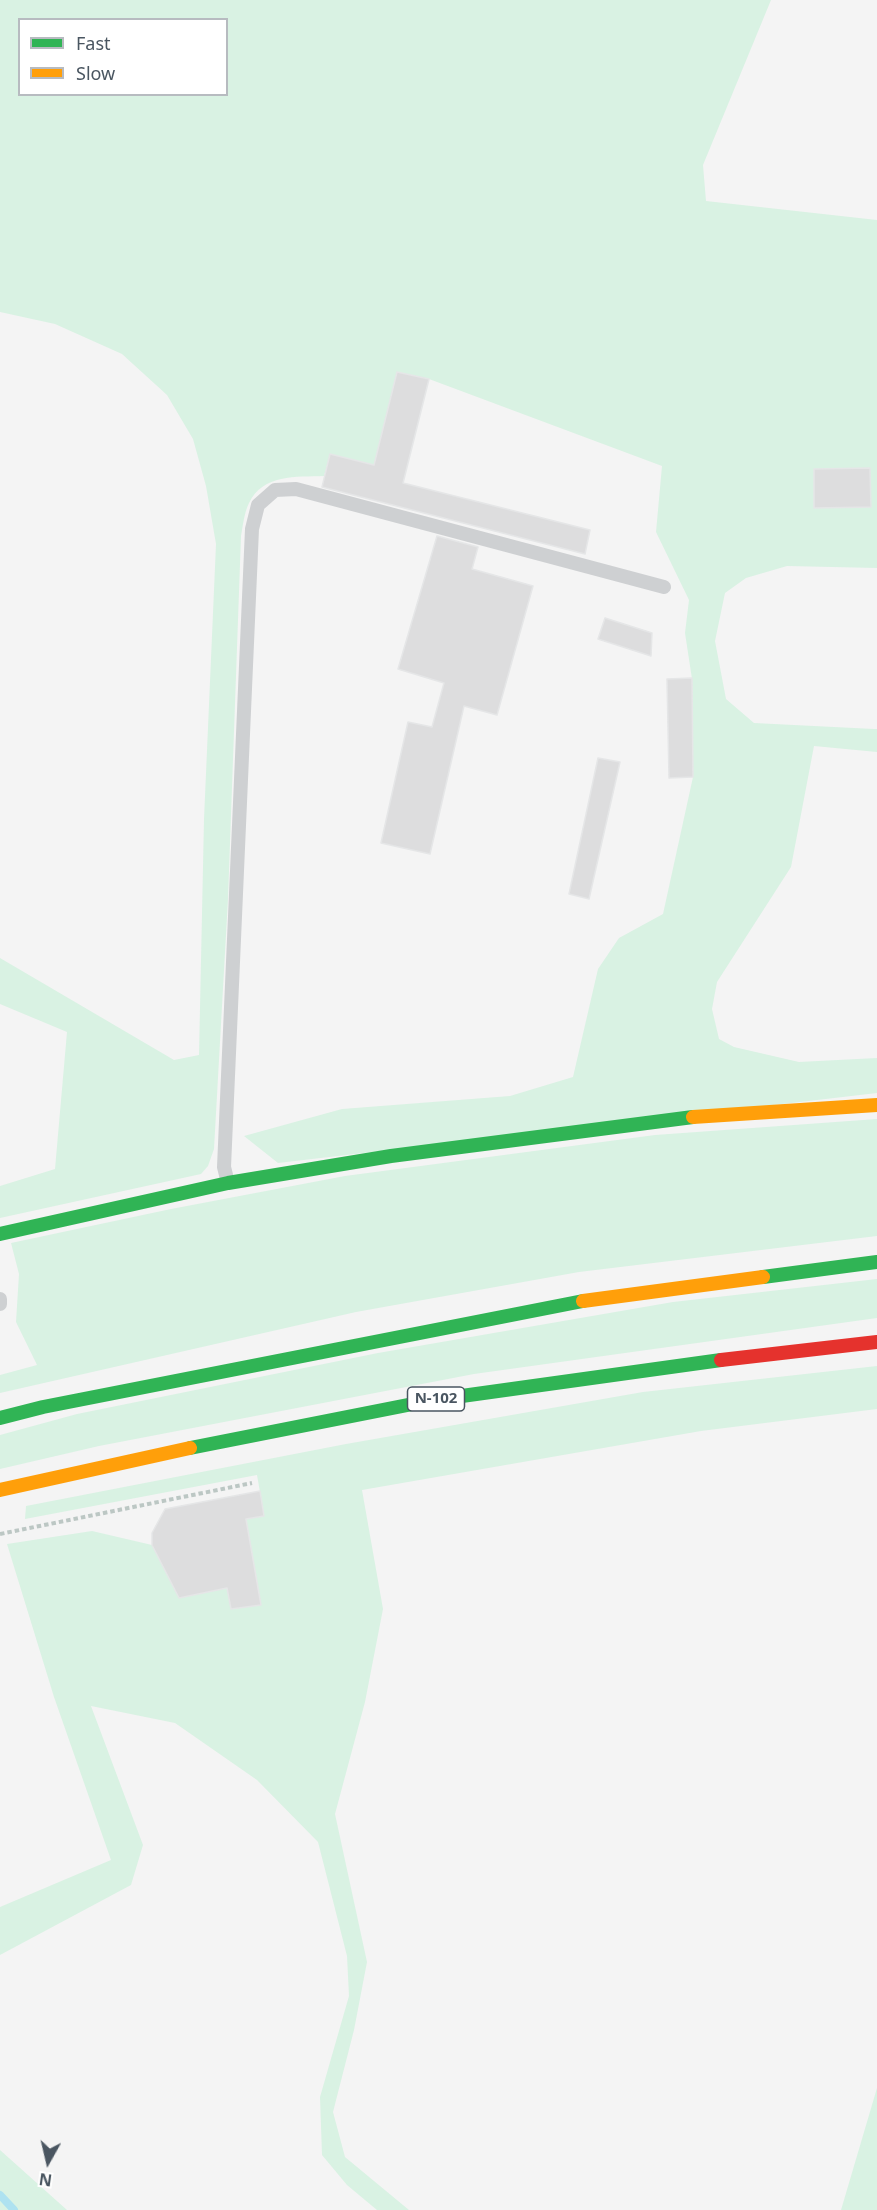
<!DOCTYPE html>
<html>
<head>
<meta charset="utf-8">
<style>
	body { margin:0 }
	#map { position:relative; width:877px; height:2210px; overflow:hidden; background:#f4f4f4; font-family:"Noto Sans",sans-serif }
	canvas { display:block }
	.legend { position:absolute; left:18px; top:18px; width:210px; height:78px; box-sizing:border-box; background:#fff; border:2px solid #b7bbc0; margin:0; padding:8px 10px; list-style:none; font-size:18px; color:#4a5661 }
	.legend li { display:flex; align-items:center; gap:12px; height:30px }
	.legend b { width:30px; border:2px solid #b7bbc0 }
	.north { position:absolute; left:18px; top:2132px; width:60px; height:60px; -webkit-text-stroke:4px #fff; paint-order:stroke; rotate:188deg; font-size:16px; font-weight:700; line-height:24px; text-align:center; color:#4a5661 }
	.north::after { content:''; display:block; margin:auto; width:21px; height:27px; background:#4a5661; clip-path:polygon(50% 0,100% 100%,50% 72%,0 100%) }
</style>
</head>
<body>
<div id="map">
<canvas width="877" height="2210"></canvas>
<ul class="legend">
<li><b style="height:8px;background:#30b455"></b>Fast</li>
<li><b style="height:8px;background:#ff9f0a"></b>Slow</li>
</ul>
<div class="north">N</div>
</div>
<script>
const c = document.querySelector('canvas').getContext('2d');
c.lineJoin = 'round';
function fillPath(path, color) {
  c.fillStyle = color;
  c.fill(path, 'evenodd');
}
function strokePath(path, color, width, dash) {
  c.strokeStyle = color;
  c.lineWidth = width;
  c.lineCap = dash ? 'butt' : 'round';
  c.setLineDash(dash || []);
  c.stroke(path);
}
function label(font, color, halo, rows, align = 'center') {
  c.font = font + ' "Noto Sans",sans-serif';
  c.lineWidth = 4.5;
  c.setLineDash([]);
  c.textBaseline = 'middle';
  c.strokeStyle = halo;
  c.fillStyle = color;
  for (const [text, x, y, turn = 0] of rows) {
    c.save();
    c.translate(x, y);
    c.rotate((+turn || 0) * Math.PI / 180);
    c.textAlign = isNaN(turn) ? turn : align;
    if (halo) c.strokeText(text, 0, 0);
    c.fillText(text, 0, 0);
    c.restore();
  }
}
const green = new Path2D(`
	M0,0H771L703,165L706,201L877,220V568L787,566L746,578L725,593L715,641L726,699L754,723L874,729H877V752L814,746L791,867L717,982L712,1009L719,1039L734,1047L799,1062L877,1058V1093L278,1163L244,1136L342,1109L510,1096L573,1077L598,969L619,938L663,914L693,777L692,679L685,633L689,600L656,532L662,466L429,379L397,372L374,465L330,454L324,476C296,477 263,474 249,503C244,513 243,526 241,536L228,899L214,1149L208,1166L201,1174L0,1218V1186L55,1169L67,1032L0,1004V958L174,1060L199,1055L204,819L216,544L206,486L193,439L167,395L122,354L55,324L0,312ZM20,20H226V94H20Z
	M877,1119V1236L579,1272L356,1312L0,1393V1375L37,1365L16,1322L19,1274L11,1243L171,1209L345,1176L655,1135Z
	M877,1279V1318L474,1374L99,1446L0,1469V1435L77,1414L378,1353L673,1302Z
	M877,1366V1409L701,1431L362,1490L383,1609L365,1702L335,1814L367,1962L354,2030L333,2112L345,2157L409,2210H377L347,2185L322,2155L320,2097L349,1996L347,1956L318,1842L257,1780L175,1723L91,1706L143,1845L131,1885L0,1955V1907L111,1860L54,1697L7,1544L92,1531L152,1545L179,1598L227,1588L231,1609L261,1604L246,1519L264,1515L257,1475L25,1519L26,1506L346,1444L643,1392Z
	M877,2088V2210H841Z
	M0,2150L67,2210H0Z`);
const stream = new Path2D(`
	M0,2195L14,2210`);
const building = new Path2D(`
	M397,372L429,379L403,483L590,530L585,554L322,487L330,454L374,465Z
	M870,468L871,507L814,508V469Z
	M437,536L478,547L472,569L533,586L497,715L464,706L430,854L381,843L408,722L432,727L444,683L398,669Z
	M605,618L652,633L651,656L598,639Z
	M692,678L693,777L669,778L667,679Z
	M598,758L620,762L589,899L569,894Z
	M260,1491L264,1516L246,1519L261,1605L231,1609L227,1588L179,1598L152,1545V1533L165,1509Z`);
const path = new Path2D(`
	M0,1534L252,1483`);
const lane = new Path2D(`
	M228,1183L224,1167L252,529L258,505L275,490L296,489L664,587
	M0,1299V1304`);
const fast = new Path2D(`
	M0,1234L228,1183L391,1156L693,1117
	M763,1277L877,1262
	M0,1418L43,1407L583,1301
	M190,1448L433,1400L721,1360`);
const slow = new Path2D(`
	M693,1117L877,1105
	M583,1301L763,1277
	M0,1490L190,1448`);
const jam = new Path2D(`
	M721,1360L877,1342`);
const shields = [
	[436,1399,57]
];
const shieldNames = [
	["N-102",436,1399]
];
fillPath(green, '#d9f2e3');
strokePath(stream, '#aee2f0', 8);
fillPath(building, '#ddddde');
strokePath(building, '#e5e6e7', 1.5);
strokePath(path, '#bcc7c4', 4, [4.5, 3]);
strokePath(lane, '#ced0d2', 14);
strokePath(fast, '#30b455', 14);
strokePath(slow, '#ff9f0a', 14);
strokePath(jam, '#e5322d', 14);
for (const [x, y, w] of shields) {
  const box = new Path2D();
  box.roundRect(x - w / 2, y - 12, w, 24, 4.5);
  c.fillStyle = '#fff';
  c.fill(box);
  strokePath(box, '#4a5661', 1.5);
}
label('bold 15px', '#4a5661', null, shieldNames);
</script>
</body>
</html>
